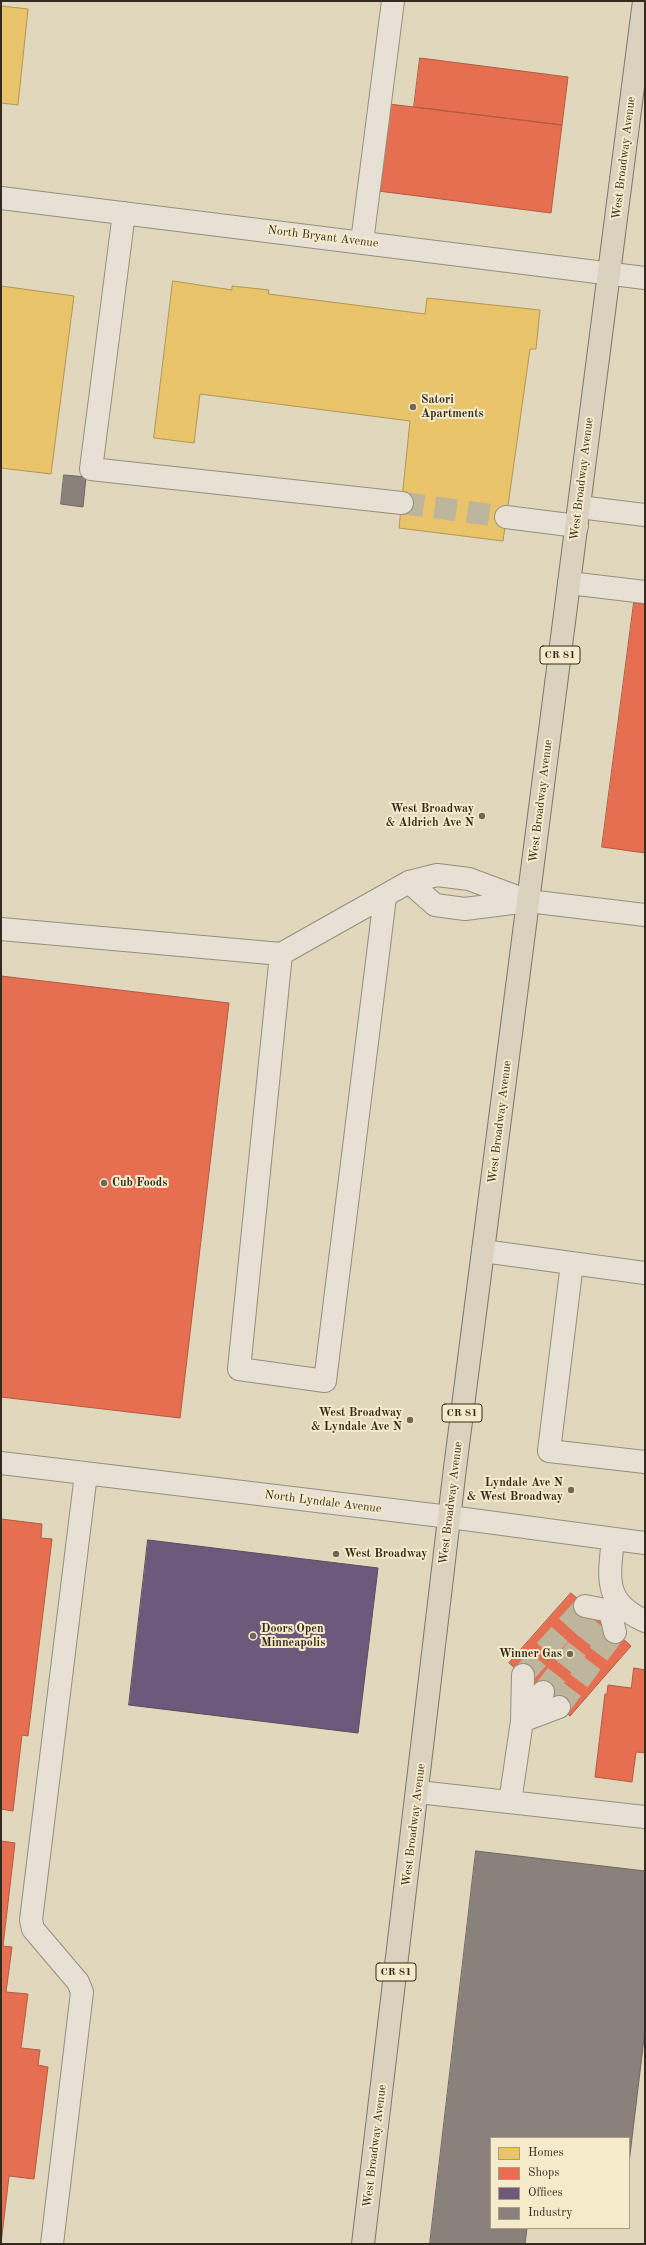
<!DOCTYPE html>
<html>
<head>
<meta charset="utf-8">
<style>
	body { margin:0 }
	#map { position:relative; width:646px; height:2245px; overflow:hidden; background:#e1d7bc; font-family:"Old Standard TT",serif }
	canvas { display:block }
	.frame { position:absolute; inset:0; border:2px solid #332b20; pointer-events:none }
	.legend { position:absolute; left:490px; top:2137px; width:140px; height:92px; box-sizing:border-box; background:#f5eaca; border:1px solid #a79e86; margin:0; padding:5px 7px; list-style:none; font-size:12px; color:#332b20 }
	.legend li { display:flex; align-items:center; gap:8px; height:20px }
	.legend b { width:20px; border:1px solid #a79e86 }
</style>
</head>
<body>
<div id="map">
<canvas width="646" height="2245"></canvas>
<div class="frame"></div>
<ul class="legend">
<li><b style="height:11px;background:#e9c46a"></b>Homes</li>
<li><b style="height:11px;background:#e76f51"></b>Shops</li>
<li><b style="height:11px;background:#6d597a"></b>Offices</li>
<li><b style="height:11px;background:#8a817c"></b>Industry</li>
</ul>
</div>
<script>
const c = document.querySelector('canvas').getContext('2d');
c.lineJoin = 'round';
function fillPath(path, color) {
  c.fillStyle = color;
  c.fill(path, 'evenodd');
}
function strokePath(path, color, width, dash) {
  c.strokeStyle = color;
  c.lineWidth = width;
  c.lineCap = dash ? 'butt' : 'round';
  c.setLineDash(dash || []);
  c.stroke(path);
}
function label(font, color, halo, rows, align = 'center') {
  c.font = font + ' "Old Standard TT",serif';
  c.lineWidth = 4;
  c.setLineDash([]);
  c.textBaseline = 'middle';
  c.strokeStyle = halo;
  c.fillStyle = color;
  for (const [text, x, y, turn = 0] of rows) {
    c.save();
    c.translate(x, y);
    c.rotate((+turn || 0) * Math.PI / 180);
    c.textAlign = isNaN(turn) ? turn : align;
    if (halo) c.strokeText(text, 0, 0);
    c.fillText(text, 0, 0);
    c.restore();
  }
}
const homes = new Path2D(`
	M1,6L28,9L18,105L1,103Z
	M173,281L232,290V286L269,290L268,294L425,314L427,298L540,310L536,349H530L503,541L399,528L410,421L200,394L194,443L154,438Z
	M1,286L74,296L51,474L1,468Z`);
const shops = new Path2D(`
	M420,58L568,77L562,125L414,107Z
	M389,104L562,125L551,213L378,191Z
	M634,603L645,604V853L602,847Z
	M1,976L229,1003L180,1418L1,1397Z
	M1,1519L42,1524L41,1538L52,1539L28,1736L22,1735L13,1811L1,1809Z
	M571,1593L631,1646L570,1716L509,1663Z
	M634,1668L645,1670V1753L636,1752L632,1782L595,1777L605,1694H607L608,1685L631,1688Z
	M1,1841L15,1843L3,1946L12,1947L6,1992L28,1994L21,2048L40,2050L38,2065L48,2067L34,2179L9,2176L1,2244Z`);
const offices = new Path2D(`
	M148,1540L378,1568L358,1733L129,1705Z`);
const industry = new Path2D(`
	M64,475L86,477L83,507L61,504Z
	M476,1851L645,1871V2030L629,2163V2138H491V2228H527L525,2244H430Z`);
const minorTunnel = new Path2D(`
	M402,503L506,517
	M523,1675L585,1606
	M543,1692L600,1619
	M559,1707L615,1632`);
const minor = new Path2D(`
	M1,198L645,278
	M124,213L91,469L402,503
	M362,242L393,1
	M579,507L645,515
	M506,517L577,526
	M569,583L645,592
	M409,882L435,905L465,909L528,901L645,915
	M1,929L281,954L409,882L437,875L469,879L528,901
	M281,954L239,1369L325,1381L385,897
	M483,1251L645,1273
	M572,1263L549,1451L645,1462
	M1,1463L450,1517L645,1543
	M613,1539C609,1578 603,1602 645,1621
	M585,1606L610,1611L615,1632
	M523,1675L522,1721L559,1707
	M418,1792L645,1817
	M510,1802L522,1721L543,1692
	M52,2244L82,1992L78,1982L33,1929L31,1920L86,1474`);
const major = new Path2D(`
	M363,2244L455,1468L644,1`);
const markers = [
	[413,407,4,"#706757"],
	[482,816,4,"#706757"],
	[104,1183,4,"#706757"],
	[410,1420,4,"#706757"],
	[571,1490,4,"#706757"],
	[336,1554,4,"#706757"],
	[253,1636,4,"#706757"],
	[570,1654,4,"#706757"]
];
const shields = [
	[560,655,40],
	[462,1413,40],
	[396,1972,40]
];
const shieldNames = [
	["CR 81",560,655],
	["CR 81",462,1413],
	["CR 81",396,1972]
];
const streetNames = [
	["West Broadway Avenue",624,158,-83],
	["North Bryant Avenue",323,237,7],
	["West Broadway Avenue",582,479,-83],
	["West Broadway Avenue",541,801,-83],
	["West Broadway Avenue",500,1122,-83],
	["North Lyndale Avenue",323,1502,7],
	["West Broadway Avenue",451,1503,-83],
	["West Broadway Avenue",414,1825,-83],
	["West Broadway Avenue",375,2146,-83]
];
const poiNames = [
	["Satori",421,400],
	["Apartments",421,414],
	["West Broadway",474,809,"right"],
	["& Aldrich Ave N",474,823,"right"],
	["Cub Foods",112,1183],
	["West Broadway",402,1413,"right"],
	["& Lyndale Ave N",402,1427,"right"],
	["Lyndale Ave N",563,1483,"right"],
	["& West Broadway",563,1497,"right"],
	["West Broadway",344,1554],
	["Doors Open",261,1629],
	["Minneapolis",261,1643],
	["Winner Gas",562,1654,"right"]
];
fillPath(homes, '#e9c46a');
strokePath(homes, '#b29654', 1);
fillPath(shops, '#e76f51');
strokePath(shops, '#b15b42', 1);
fillPath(offices, '#6d597a');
strokePath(offices, '#5c4b5f', 1);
fillPath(industry, '#8a817c');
strokePath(industry, '#706760', 1);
strokePath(minorTunnel, '#beb59d', 22, [22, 11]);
strokePath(minor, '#968f7f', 24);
strokePath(major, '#7e786a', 24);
strokePath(minor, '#e6e1d4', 22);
strokePath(major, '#dad2bf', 22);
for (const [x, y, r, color] of markers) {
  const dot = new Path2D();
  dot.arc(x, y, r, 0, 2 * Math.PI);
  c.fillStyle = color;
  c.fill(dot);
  strokePath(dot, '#f5eaca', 1.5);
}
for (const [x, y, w] of shields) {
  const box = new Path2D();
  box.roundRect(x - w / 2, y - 9, w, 18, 3);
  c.fillStyle = '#f5eaca';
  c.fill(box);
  strokePath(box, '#332b20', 1);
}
label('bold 11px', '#332b20', null, shieldNames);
label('12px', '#332b20', '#f5eaca', streetNames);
label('bold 12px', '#332b20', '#f5eaca', poiNames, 'left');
</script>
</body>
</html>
